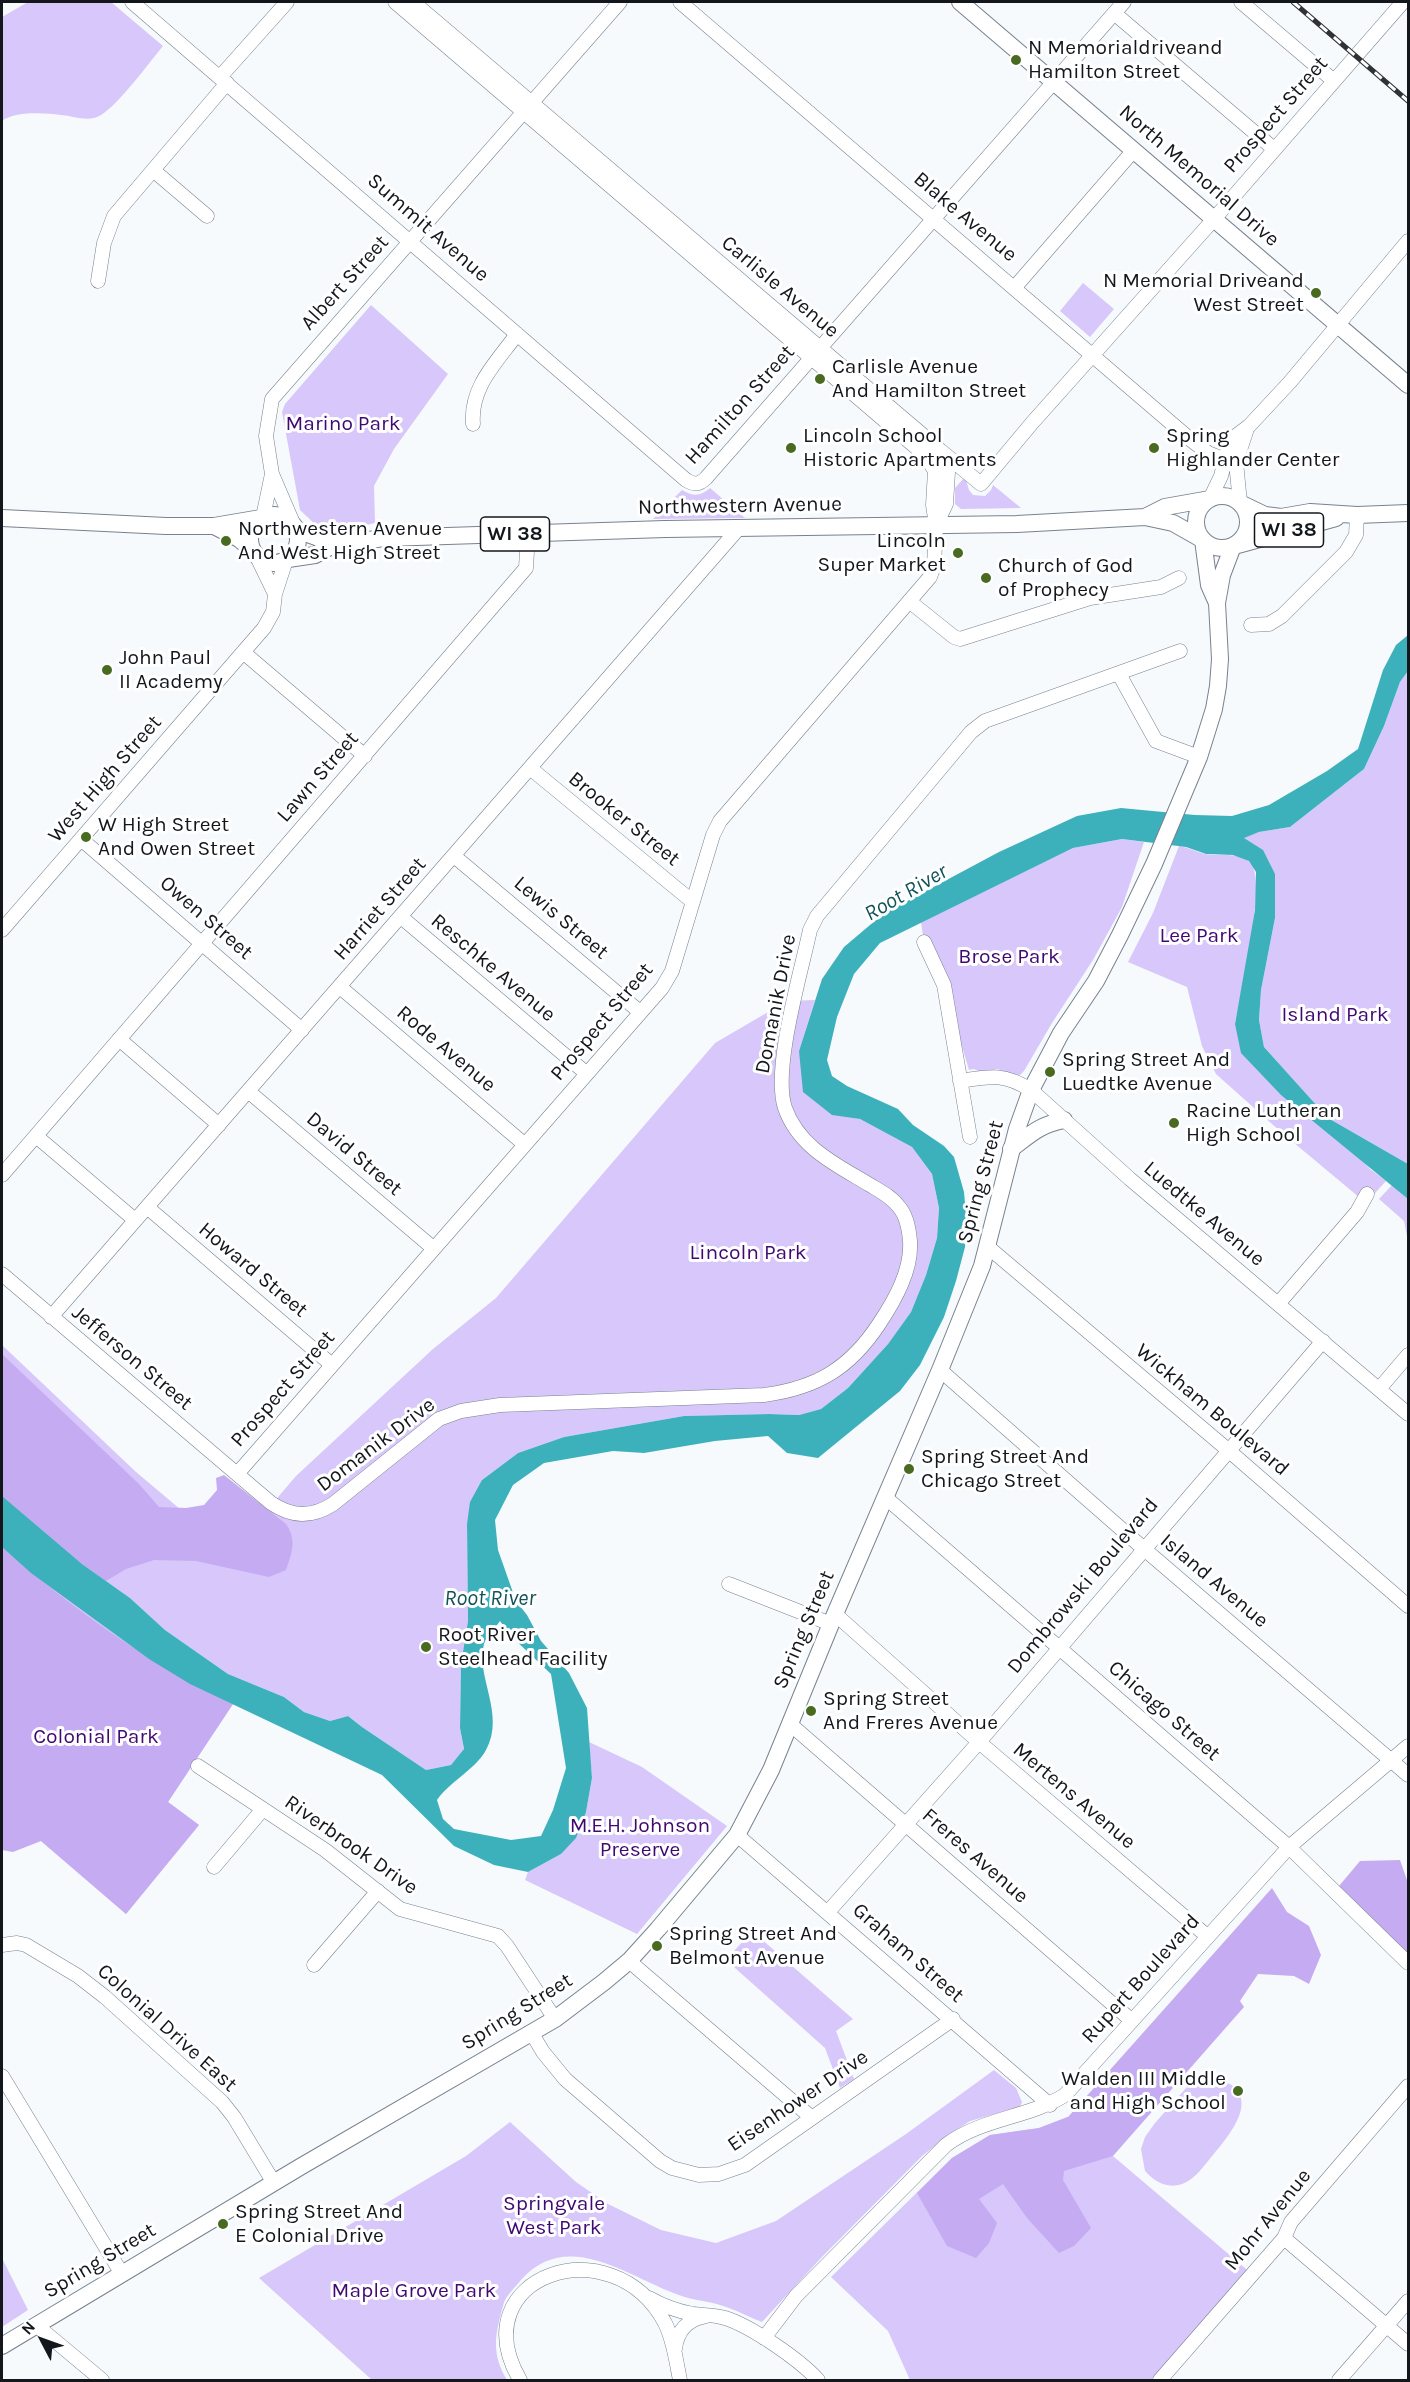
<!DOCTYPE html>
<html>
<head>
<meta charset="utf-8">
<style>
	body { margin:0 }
	#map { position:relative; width:1410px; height:2382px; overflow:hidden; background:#f7fafd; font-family:Karla,sans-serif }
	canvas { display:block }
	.frame { position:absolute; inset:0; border:3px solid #13171c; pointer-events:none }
	.north { position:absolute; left:12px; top:2310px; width:60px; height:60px; -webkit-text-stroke:4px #fff; paint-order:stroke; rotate:311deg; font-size:16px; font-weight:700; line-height:24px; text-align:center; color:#13171c }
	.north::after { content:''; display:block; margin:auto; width:21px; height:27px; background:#13171c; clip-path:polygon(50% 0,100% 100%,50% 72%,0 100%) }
</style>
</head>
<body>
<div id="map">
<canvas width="1410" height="2382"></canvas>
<div class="frame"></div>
<div class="north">N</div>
</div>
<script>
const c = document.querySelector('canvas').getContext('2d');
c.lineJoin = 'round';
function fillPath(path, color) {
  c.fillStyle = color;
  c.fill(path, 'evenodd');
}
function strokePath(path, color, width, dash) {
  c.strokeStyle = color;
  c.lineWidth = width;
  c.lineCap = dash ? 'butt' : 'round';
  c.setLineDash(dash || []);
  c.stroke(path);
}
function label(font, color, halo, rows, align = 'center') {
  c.font = font + ' Karla,sans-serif';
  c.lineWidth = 6;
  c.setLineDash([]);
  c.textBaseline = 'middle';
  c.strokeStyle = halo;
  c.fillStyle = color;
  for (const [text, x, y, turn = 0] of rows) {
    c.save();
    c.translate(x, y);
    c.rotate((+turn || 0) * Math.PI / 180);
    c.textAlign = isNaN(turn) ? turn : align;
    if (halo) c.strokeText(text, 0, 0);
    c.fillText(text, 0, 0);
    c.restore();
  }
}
const green = new Path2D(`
	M28,2H111L163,46C149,63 118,105 101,115C88,123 75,116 61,115C44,113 16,111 2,121V17Z
	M1083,283L1114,309L1090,337L1060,311Z
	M371,305L448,374L394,449L374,486L375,523L336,532L318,527L300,510L282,412L285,404Z
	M965,477L969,490L973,495L985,496L991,490L993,485L1021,508L961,509L955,504V488Z
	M710,488L745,518L653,519L682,490C693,497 701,496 710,488Z
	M1408,671V1164L1328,1118L1264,1047L1259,1020L1261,990L1275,918L1244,837L1259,832L1290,827L1364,769L1384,726L1400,682Z
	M1122,839L1144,842L1122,907L1093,960L1052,1023L1024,1071L1019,1076L997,1069L980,1072L974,1069L969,1070L944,985L924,942L921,922L1073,848Z
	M1179,846C1188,847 1196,852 1205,854C1219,857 1238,851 1250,862C1268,879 1240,997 1235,1024L1370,1169L1386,1181L1366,1203L1281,1132L1216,1074L1202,1046L1187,987L1128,962L1153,913Z
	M815,1000L799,1051L832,1114L860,1119L912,1147L932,1174L939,1208L937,1238L926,1275L911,1312L888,1344L848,1388L821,1409L799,1415L769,1414L684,1416L564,1437L518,1453L482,1480L467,1524L468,1621L461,1664L460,1728L464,1750L451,1765L426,1770L362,1727L348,1716L330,1721L304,1712L284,1697L228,1674L165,1630L130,1598L82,1564L46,1583L149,1659L190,1684L233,1704L168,1802L199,1825L126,1914L6,1811L2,1814V1345L136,1472L199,1525L235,1485L267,1510L296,1476L433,1349L496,1298L715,1043L787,1001Z
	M1392,1185L1408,1199V1241L1404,1221L1379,1199Z
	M589,1742L642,1767L727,1826L637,1934L525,1880L528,1872L561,1854L586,1812L592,1778Z
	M752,1931L853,2019L836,2031L854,2079L840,2088L825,2048L726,1960Z
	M994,2070L1016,2088L1022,2102L1020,2107L970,2121L950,2134L922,2156L820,2259L762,2322C751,2318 740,2312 729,2308C712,2301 693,2301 676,2294C627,2276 567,2228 521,2280C515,2288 505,2296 503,2306C495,2335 491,2353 507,2380H372L259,2278L466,2156L510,2122L576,2182L608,2204L661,2230L716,2243L776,2221L906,2134Z
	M1212,2077C1265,2090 1235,2129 1213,2155C1205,2164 1195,2180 1182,2184C1167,2189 1155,2182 1145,2171L1141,2149L1145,2137L1155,2123L1187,2087L1197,2079Z
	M1067,2117L1252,2274L1160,2380H910L888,2331L831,2277L952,2158L990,2135L1039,2128Z
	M2,2258L28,2310L2,2327Z`);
const forest = new Path2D(`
	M2,1354L139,1484L159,1507L186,1508L204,1505L217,1490L216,1478L224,1475L286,1524C297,1540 292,1553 286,1570L269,1577L196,1561L154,1560L126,1569L106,1581L82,1564L2,1496Z
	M2,1547C72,1608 149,1664 233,1704L168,1802L199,1825L126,1914L41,1841L13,1852L2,1850Z
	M1400,1860L1408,1883V1954L1339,1886L1360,1861Z
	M1272,1888L1287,1912L1309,1926L1321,1955L1309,1984L1294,1976L1258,1974L1240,2001L1244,2007L1113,2156L1064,2171L1063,2180L1091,2228L1074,2246L1059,2253L1027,2218L1003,2184L979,2199L997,2223L989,2243L976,2258L947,2246L917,2193L952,2158L990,2135L1039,2128L1068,2117Z`);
const water = new Path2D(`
	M1408,635V671L1400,682L1384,726L1364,769L1290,827L1259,832L1244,838L1263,850L1275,874V918L1261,990L1259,1020L1264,1047L1328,1118L1408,1164V1199L1281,1095L1241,1053L1235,1024L1255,910L1256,872L1249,861L1233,855L1206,854L1186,847L1122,839L1073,848L880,943L854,974L837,1017L827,1060L832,1076L847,1086L898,1109L913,1125L944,1146L954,1157L964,1192L967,1226L965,1247L956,1281L944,1317L920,1365L900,1391L818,1458L787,1453L768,1436L715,1441L644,1453L613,1451L544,1463L513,1485L495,1520L498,1550L516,1601L527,1615L541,1641L569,1673L587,1708L592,1778L586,1812L576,1838L561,1854L528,1872L494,1865L454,1846L382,1775L190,1684L149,1659L31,1573L2,1547V1496L82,1564L130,1598L165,1630L228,1674L284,1697L304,1712L330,1721L348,1716L362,1727L426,1770L451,1765L464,1749L460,1728L461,1664L468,1621L467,1524L470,1502L482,1480L518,1453L564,1437L684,1416L769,1414L799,1415L821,1409L848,1388L888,1344L911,1312L926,1275L937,1238L939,1208L932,1174L912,1147L860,1119L832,1115L803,1092L799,1051L822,979L844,947L883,914L999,852L1077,816L1121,808L1195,815L1232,816L1269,805L1327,771L1358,749L1383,670L1396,645ZM500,1621L512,1637L551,1674L566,1768L553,1810L541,1836L511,1840L454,1829L443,1819L437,1800C449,1782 475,1770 486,1750C506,1714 475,1676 484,1644C486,1636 496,1627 500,1621Z`);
const minor = new Path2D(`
	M132,2L686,480C694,485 699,485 706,478L1124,2
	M413,2L938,448L948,472L946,504L936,525
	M680,2L1191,440L1208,453L1225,460
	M1241,2L1334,81
	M1114,13L1274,149
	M220,77L287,2
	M153,170L207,216
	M98,281L104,243L114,216L227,83
	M1015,287L1134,150
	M473,424C470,387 496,363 517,334
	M941,451L981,484L1032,423L1214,219L1403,2
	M272,474L293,523
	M1210,499L1221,476L1228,449L1237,435L1249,426L1290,382L1408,241
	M1240,503L1236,462L1246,432
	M263,517L272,474L266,436L272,399L620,2
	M257,557L275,594
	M909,601L954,637L960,639L1090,598L1161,587L1179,578
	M1251,625L1269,624L1282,616L1346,552L1356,535L1357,515
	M243,652L365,756
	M1119,674L1156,741L1199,757
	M530,768L693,902
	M81,839L302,1030
	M454,856L640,1012
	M401,917L586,1073
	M2,930L264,628L273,612L275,594L286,560
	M924,942L944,985L970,1137
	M340,987L524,1144
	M119,1039L219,1125
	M960,1081C991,1076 1004,1073 1031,1090L1130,1179L1408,1414
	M248,1091L433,1248
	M36,1136L135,1220
	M2,1175L526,568L528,534
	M147,1207L332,1365
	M988,1247L1228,1450L1408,1606
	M2,1274L271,1503C292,1517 311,1518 333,1504L439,1419L461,1411L500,1405L764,1395C817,1388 850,1368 879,1324C895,1300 912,1270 910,1241C909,1229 907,1216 899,1207C892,1197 880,1191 870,1185C837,1165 799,1148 785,1108C772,1069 801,973 810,930L817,916L971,732L985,721L1180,651
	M1278,1304L1357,1212L1367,1194
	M51,1317L739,528
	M940,1370L1143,1548L1408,1775
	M1379,1389L1408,1355
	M237,1474L662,988L672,971L713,835L720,821L930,577L934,566L936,525L933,505L935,471L925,455L395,2
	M885,1497L1289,1847L1408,1963
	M729,1584L831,1624
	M835,1614L979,1742L1207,1936
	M790,1724L1131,2020
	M198,1766L325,1850L400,1909L498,1936L507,1946L555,2019
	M737,1835L1050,2105
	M214,1867L263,1809
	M828,1912L979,1742L1323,1341
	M2,1945L17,1943L26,1945L78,1976L105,1997L222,2102L234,2117L274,2183
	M629,1961L812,2118
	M314,1965L378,1891
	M531,2032L543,2052L565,2079L660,2161L672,2168L699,2175L719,2174L745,2165L953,2019
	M2,2076L122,2274
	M1284,2238L1408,2344
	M649,2298C663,2306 677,2311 693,2314C704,2315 715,2315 725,2318C751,2326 800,2360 818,2380
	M36,2325L102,2380
	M764,2338L796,2296L946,2145C982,2118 1028,2118 1065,2095L1289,1847L1408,1746
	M675,2349C677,2331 688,2319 706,2316
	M520,2380C460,2276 612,2224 665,2323C674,2341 676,2361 680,2380
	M1160,2380L1284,2238L1291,2222L1408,2086
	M1339,2380L1408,2301`);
const major = new Path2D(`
	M960,2L1408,385
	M1196 522a26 26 0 1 1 52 0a26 26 0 1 1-52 0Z
	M1240,503L1265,515L1281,517L1310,512L1357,515L1408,513
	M250 539a24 24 0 1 1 48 0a24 24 0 1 1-48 0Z
	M1145,517L1165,507L1210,499
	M2,518L166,526H214L261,518
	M214,526L239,539L252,550
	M297,530L335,544
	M1203,540L1209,585L1217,603
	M1234,546L1336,518
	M288,559L315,555L335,544L385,538L665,529L1017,524L1145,517L1173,523L1203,540
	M1011,1149C1031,1134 1039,1125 1064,1120
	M2,2346L300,2167L555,2019L604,1982L629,1961L658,1929L737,1835L771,1770L835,1614L940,1370L982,1266L1017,1129L1031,1090L1061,1033L1096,981L1120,935L1154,864L1199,757L1214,709L1218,686L1220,659L1217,603L1222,575L1233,546`);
const rail = new Path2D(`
	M1293,2L1408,101`);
const markers = [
	[1016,60,6,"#496a21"],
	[1316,293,6,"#496a21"],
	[820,379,6,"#496a21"],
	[791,448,6,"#496a21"],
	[1154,448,6,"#496a21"],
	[226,541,6,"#496a21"],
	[958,553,6,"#496a21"],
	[986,578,6,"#496a21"],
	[107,670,6,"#496a21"],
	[86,837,6,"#496a21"],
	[1050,1072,6,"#496a21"],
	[1174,1123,6,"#496a21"],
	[909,1469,6,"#496a21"],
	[426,1647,6,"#496a21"],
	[811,1711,6,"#496a21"],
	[657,1946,6,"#496a21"],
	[1238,2091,6,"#496a21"],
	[223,2224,6,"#496a21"]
];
const shields = [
	[1289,530,69],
	[515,534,69]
];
const shieldNames = [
	["WI 38",1289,530],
	["WI 38",515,534]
];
const poiNames = [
	["N Memorialdriveand",1028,48],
	["Hamilton Street",1028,72],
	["N Memorial Driveand",1304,281,"right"],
	["West Street",1304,305,"right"],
	["Carlisle Avenue",832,367],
	["And Hamilton Street",832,391],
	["Lincoln School",803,436],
	["Historic Apartments",803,460],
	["Spring",1166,436],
	["Highlander Center",1166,460],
	["Northwestern Avenue",238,529],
	["And West High Street",238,553],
	["Lincoln",946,541,"right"],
	["Super Market",946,565,"right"],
	["Church of God",998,566],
	["of Prophecy",998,590],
	["John Paul",119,658],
	["II Academy",119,682],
	["W High Street",98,825],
	["And Owen Street",98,849],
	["Spring Street And",1062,1060],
	["Luedtke Avenue",1062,1084],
	["Racine Lutheran",1186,1111],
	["High School",1186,1135],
	["Spring Street And",921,1457],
	["Chicago Street",921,1481],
	["Root River",438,1635],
	["Steelhead Facility",438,1659],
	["Spring Street",823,1699],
	["And Freres Avenue",823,1723],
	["Spring Street And",669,1934],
	["Belmont Avenue",669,1958],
	["Walden III Middle",1226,2079,"right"],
	["and High School",1226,2103,"right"],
	["Spring Street And",235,2212],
	["E Colonial Drive",235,2236]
];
const streetNames = [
	["Prospect Street",1276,115,-49],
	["North Memorial Drive",1199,176,41],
	["Blake Avenue",965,217,40],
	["Summit Avenue",428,228,41],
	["Albert Street",345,283,-48],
	["Carlisle Avenue",780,287,40],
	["Hamilton Street",740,405,-48],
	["Northwestern Avenue",740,506,-1],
	["Lawn Street",318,777,-49],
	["West High Street",105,779,-49],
	["Brooker Street",624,819,39],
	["Harriet Street",380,909,-49],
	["Owen Street",206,918,41],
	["Lewis Street",561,918,40],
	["Reschke Avenue",493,968,40],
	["Domanik Drive",776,1004,-79],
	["Prospect Street",602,1022,-50],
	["Rode Avenue",446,1049,40],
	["David Street",354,1154,40],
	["Spring Street",981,1182,-75],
	["Luedtke Avenue",1204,1214,40],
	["Howard Street",253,1270,40],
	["Jefferson Street",132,1358,40],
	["Prospect Street",283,1389,-49],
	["Wickham Boulevard",1212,1410,40],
	["Domanik Drive",376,1445,-37],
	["Island Avenue",1214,1581,40],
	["Dombrowski Boulevard",1083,1586,-50],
	["Spring Street",804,1630,-67],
	["Chicago Street",1164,1711,41],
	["Mertens Avenue",1074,1796,40],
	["Riverbrook Drive",351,1845,35],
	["Freres Avenue",975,1856,41],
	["Graham Street",908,1953,41],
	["Rupert Boulevard",1141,1979,-48],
	["Spring Street",517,2012,-32],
	["Colonial Drive East",167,2028,42],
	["Eisenhower Drive",798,2101,-34],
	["Mohr Avenue",1268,2220,-51],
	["Spring Street",100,2261,-31]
];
const parkNames = [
	["Marino Park",343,424],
	["Lee Park",1199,936],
	["Brose Park",1009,957],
	["Island Park",1335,1015],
	["Lincoln Park",748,1253],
	["Colonial Park",96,1737],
	["M.E.H. Johnson",640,1826],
	["Preserve",640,1850],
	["Springvale",554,2204],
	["West Park",554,2228],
	["Maple Grove Park",414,2291]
];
const waterNames = [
	["Root River",906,893,-30],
	["Root River",490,1599]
];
fillPath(green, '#d8c7fa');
fillPath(forest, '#c5acf2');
fillPath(water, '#3db1bb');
strokePath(minor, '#77828f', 15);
strokePath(major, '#77828f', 18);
strokePath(minor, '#fff', 14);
strokePath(major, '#fff', 16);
strokePath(rail, '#2f3338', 5);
strokePath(rail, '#fff', 3, [9]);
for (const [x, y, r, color] of markers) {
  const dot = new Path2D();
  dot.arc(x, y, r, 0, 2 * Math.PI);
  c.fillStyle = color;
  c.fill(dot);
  strokePath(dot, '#fff', 2);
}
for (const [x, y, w] of shields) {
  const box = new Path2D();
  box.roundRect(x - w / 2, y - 17, w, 34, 4.5);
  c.fillStyle = '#fff';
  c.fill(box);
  strokePath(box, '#13171c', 1.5);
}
label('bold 20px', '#13171c', null, shieldNames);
label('21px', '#13171c', '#fff', poiNames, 'left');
label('21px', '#13171c', '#fff', streetNames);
label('21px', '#400872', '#fff', parkNames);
label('italic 22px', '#105358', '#fff', waterNames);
</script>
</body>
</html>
